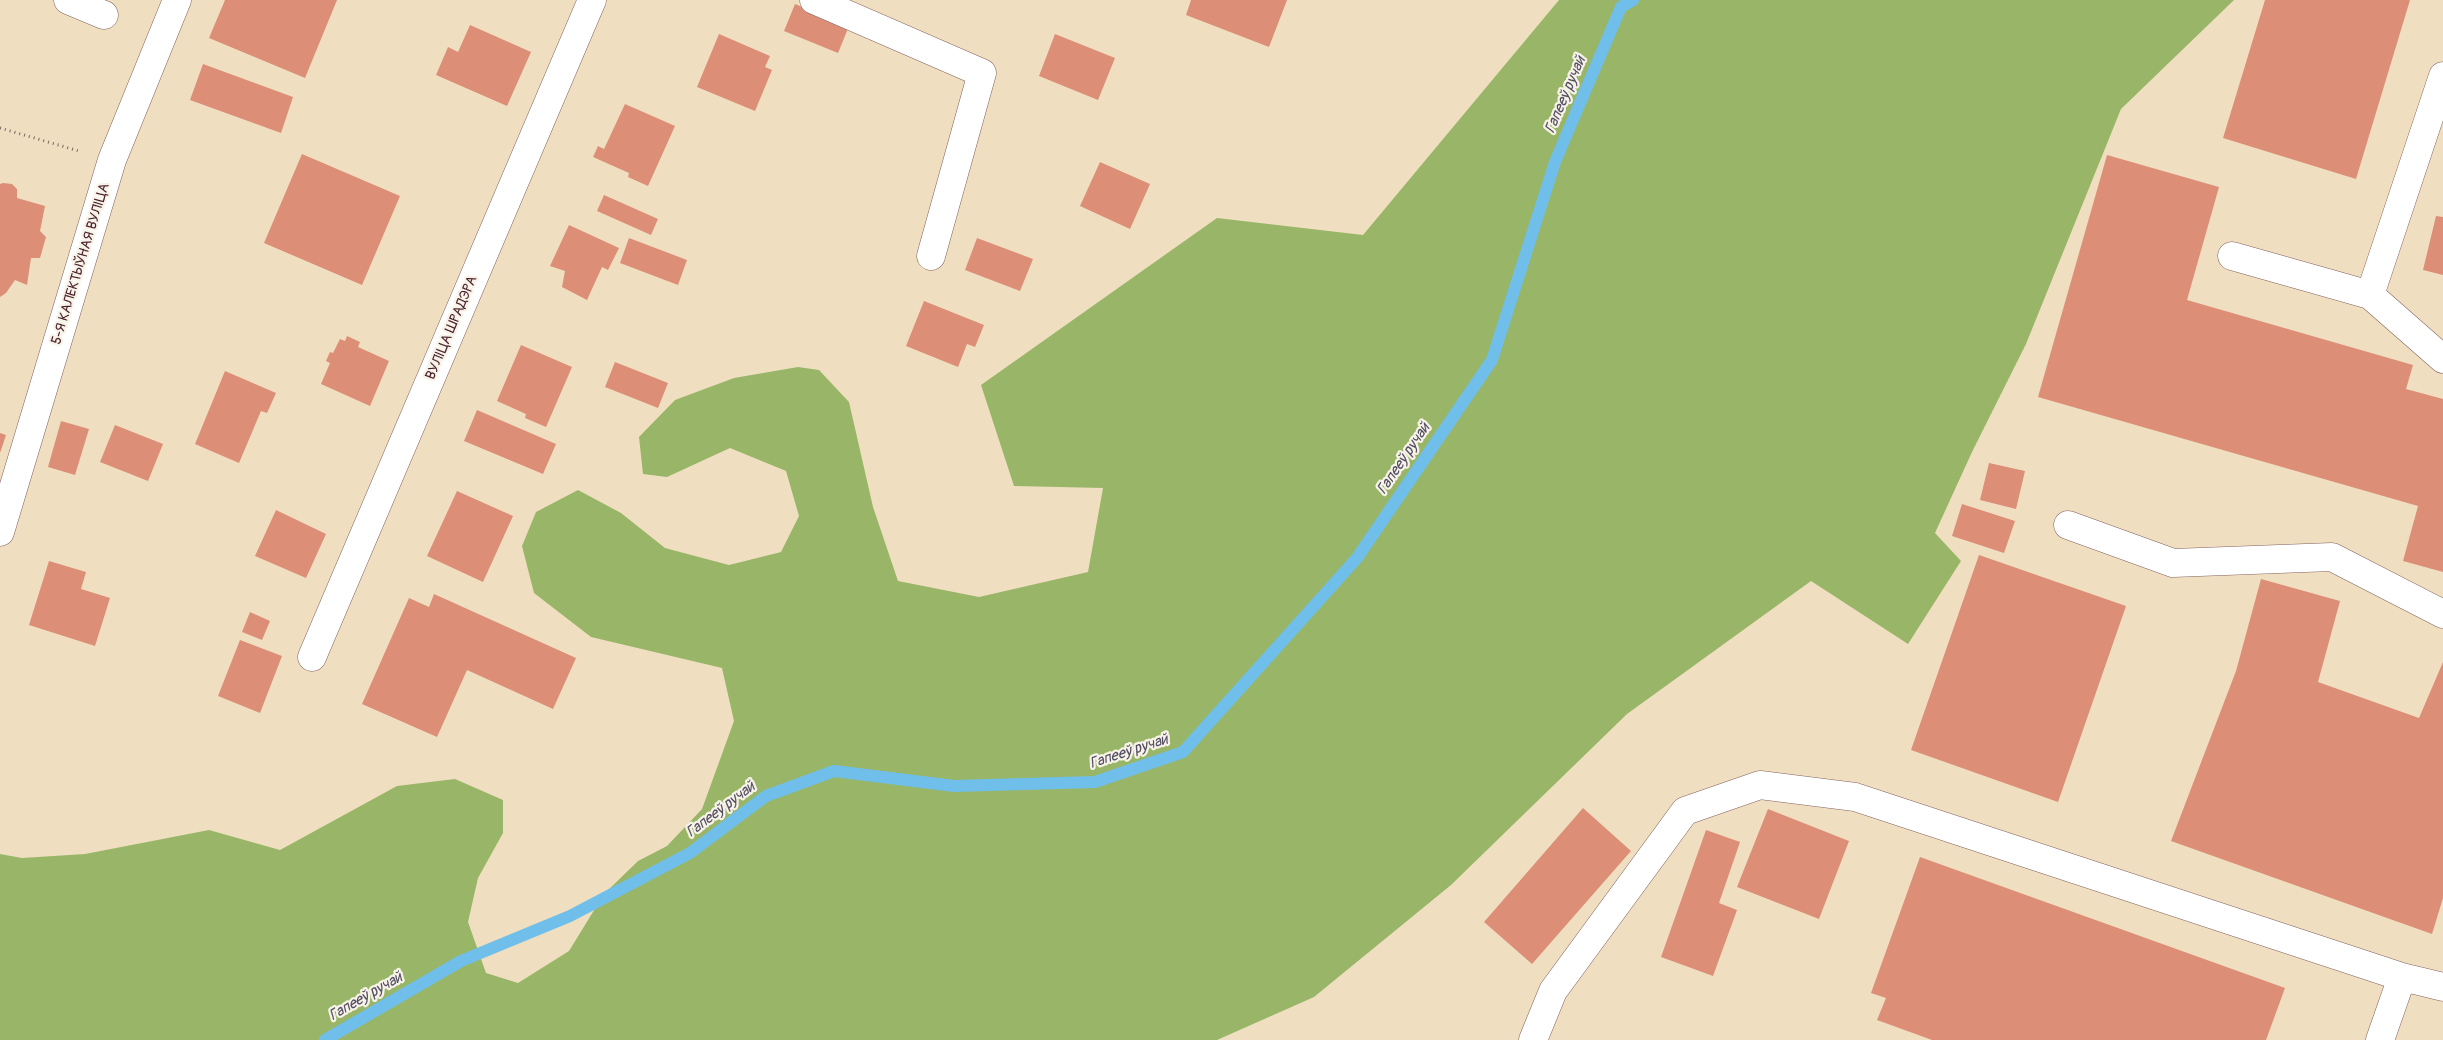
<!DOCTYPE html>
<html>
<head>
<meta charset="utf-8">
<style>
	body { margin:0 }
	canvas { display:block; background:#efdfc0 }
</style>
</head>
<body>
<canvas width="2443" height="1040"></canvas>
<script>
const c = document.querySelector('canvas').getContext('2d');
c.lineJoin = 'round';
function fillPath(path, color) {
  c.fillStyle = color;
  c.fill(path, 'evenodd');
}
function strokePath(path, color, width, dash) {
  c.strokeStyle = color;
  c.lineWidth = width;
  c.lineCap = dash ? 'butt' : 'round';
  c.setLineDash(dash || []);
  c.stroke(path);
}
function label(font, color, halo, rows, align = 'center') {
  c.font = font + ' Pangolin,sans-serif';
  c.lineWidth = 4.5;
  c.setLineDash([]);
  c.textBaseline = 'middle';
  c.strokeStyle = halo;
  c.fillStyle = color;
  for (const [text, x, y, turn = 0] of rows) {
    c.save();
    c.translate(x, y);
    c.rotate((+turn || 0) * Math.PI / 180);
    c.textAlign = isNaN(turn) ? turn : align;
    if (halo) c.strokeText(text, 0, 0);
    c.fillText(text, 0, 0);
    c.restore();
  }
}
const forest = new Path2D(`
	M1559,0H2234L2121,109L2026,344L1972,452L1935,533L1961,561L1908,644L1811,581L1627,714L1451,885L1314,997L1217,1040H0V854L22,858L85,854L209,830L280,850L397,786L455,779L503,800V833L478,878L468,922L486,973L518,983L569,951L604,894L638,861L667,846L702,809L734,721L722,668L591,637L534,593L522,546L536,512L578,490L621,513L665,548L729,565L781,552L799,516L786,471L730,448L667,477L643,474L639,437L675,400L734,378L798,367L819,370L849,402L873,507L898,581L979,597L1088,572L1103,488L1014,486L981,385L1217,218L1363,235Z`);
const stream = new Path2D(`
	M325,1040L461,961L570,916L690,853L766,796L834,771L954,786L1095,782L1183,752L1357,558L1492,360L1555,162L1621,7L1633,0`);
const building = new Path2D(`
	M225,0H337L305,78L209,38Z
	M1191,0H1287L1269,47L1186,15Z
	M2265,0H2410L2356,179L2223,138Z
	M795,4L849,26L838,53L784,31Z
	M470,25L531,52L507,106L436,75L448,47L458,52Z
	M719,34L770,56L765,67L772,70L755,111L697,87Z
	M1055,34L1115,58L1098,100L1039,76Z
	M203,64L293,97L281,133L190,100Z
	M625,104L675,126L648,186L628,177L629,173L593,157L598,146L604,149Z
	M302,154L400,196L362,285L264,243Z
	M2107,155L2219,187L2187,300L2413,365L2406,389L2443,399V572L2403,561L2418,506L2038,397Z
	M1100,162L1150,184L1130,229L1080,206Z
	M3,183L12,184L17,189V198L45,206L40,231L46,237L40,258H31L27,285L15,280L6,293L0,297V184Z
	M604,195L658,219L651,235L597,211Z
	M2436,216L2443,217V275L2423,270Z
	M569,225L619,248L608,270L602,267L587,300L562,287L565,271L550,266Z
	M629,238L687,260L678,285L620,263Z
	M977,238L1033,259L1020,291L965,270Z
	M924,301L984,325L975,347L967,344L958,367L906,346Z
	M347,336L360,342L358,347L389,361L370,406L321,384L330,363L326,361L330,352L333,353L340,339L345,341Z
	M521,345L572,367L546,427L525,418L526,414L497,401Z
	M615,362L668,383L658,408L605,387Z
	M225,371L276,393L267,413L261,411L239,463L195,444Z
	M477,410L556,444L543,474L464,441Z
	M61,421L89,429L75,475L48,467Z
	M115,425L163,444L148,481L100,462Z
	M0,433L6,435L0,453Z
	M1989,463L2025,471L2016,509L1980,500Z
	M457,491L513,516L483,582L427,556Z
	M1962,504L2015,521L2004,553L1952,536Z
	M276,510L326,534L306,578L255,556Z
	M1979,555L2126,606L2058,802L1911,750Z
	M49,561L86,572L81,589L110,598L95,646L29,625Z
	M2261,579L2340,601L2318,682L2419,718L2443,662V898L2432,934L2171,841L2236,671Z
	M434,594L576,658L553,709L467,670L437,737L362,704L409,598L429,607Z
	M250,612L270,621L262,640L242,632Z
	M240,640L282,656L260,713L218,696Z
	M1583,808L1631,851L1532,964L1484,922Z
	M1768,809L1849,841L1819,919L1737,887Z
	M1706,830L1740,842L1719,903L1737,910L1713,976L1661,957Z
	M1920,857L2285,988L2266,1040H1932L1877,1020L1886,998L1871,993Z`);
const path = new Path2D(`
	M0,128L79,151`);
const minor = new Path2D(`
	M68,0L104,15
	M814,0L982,73L931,256
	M2443,76L2370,295L2443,359
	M2232,256L2370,295
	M2068,525L2173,563L2332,557L2443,614
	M0,532L112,160L177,0
	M312,657L592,0
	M1533,1040L1553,991L1685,811L1760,785L1855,797L2402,977L2443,987
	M2380,1040L2402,977`);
const streetNames = [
	["5-Я КАЛЕКТЫЎНАЯ ВУЛІЦА",81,264,-73],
	["ВУЛІЦА ШРАДЭРА",452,328,-67]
];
const waterNames = [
	["Гапееў ручай",1566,95,-67],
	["Гапееў ручай",1404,459,-56],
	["Гапееў ручай",1129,752,-18],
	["Гапееў ручай",721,810,-37],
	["Гапееў ручай",366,997,-30]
];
fillPath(forest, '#99b668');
strokePath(stream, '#6fbfea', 12);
fillPath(building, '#dd8e77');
strokePath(minor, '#84625f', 29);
strokePath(path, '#84625f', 3, [1, 4]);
strokePath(minor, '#fff', 28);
label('14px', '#4a1f2b', '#f7f3e8', streetNames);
label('italic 15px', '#554f64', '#f7f3e8', waterNames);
</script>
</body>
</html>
